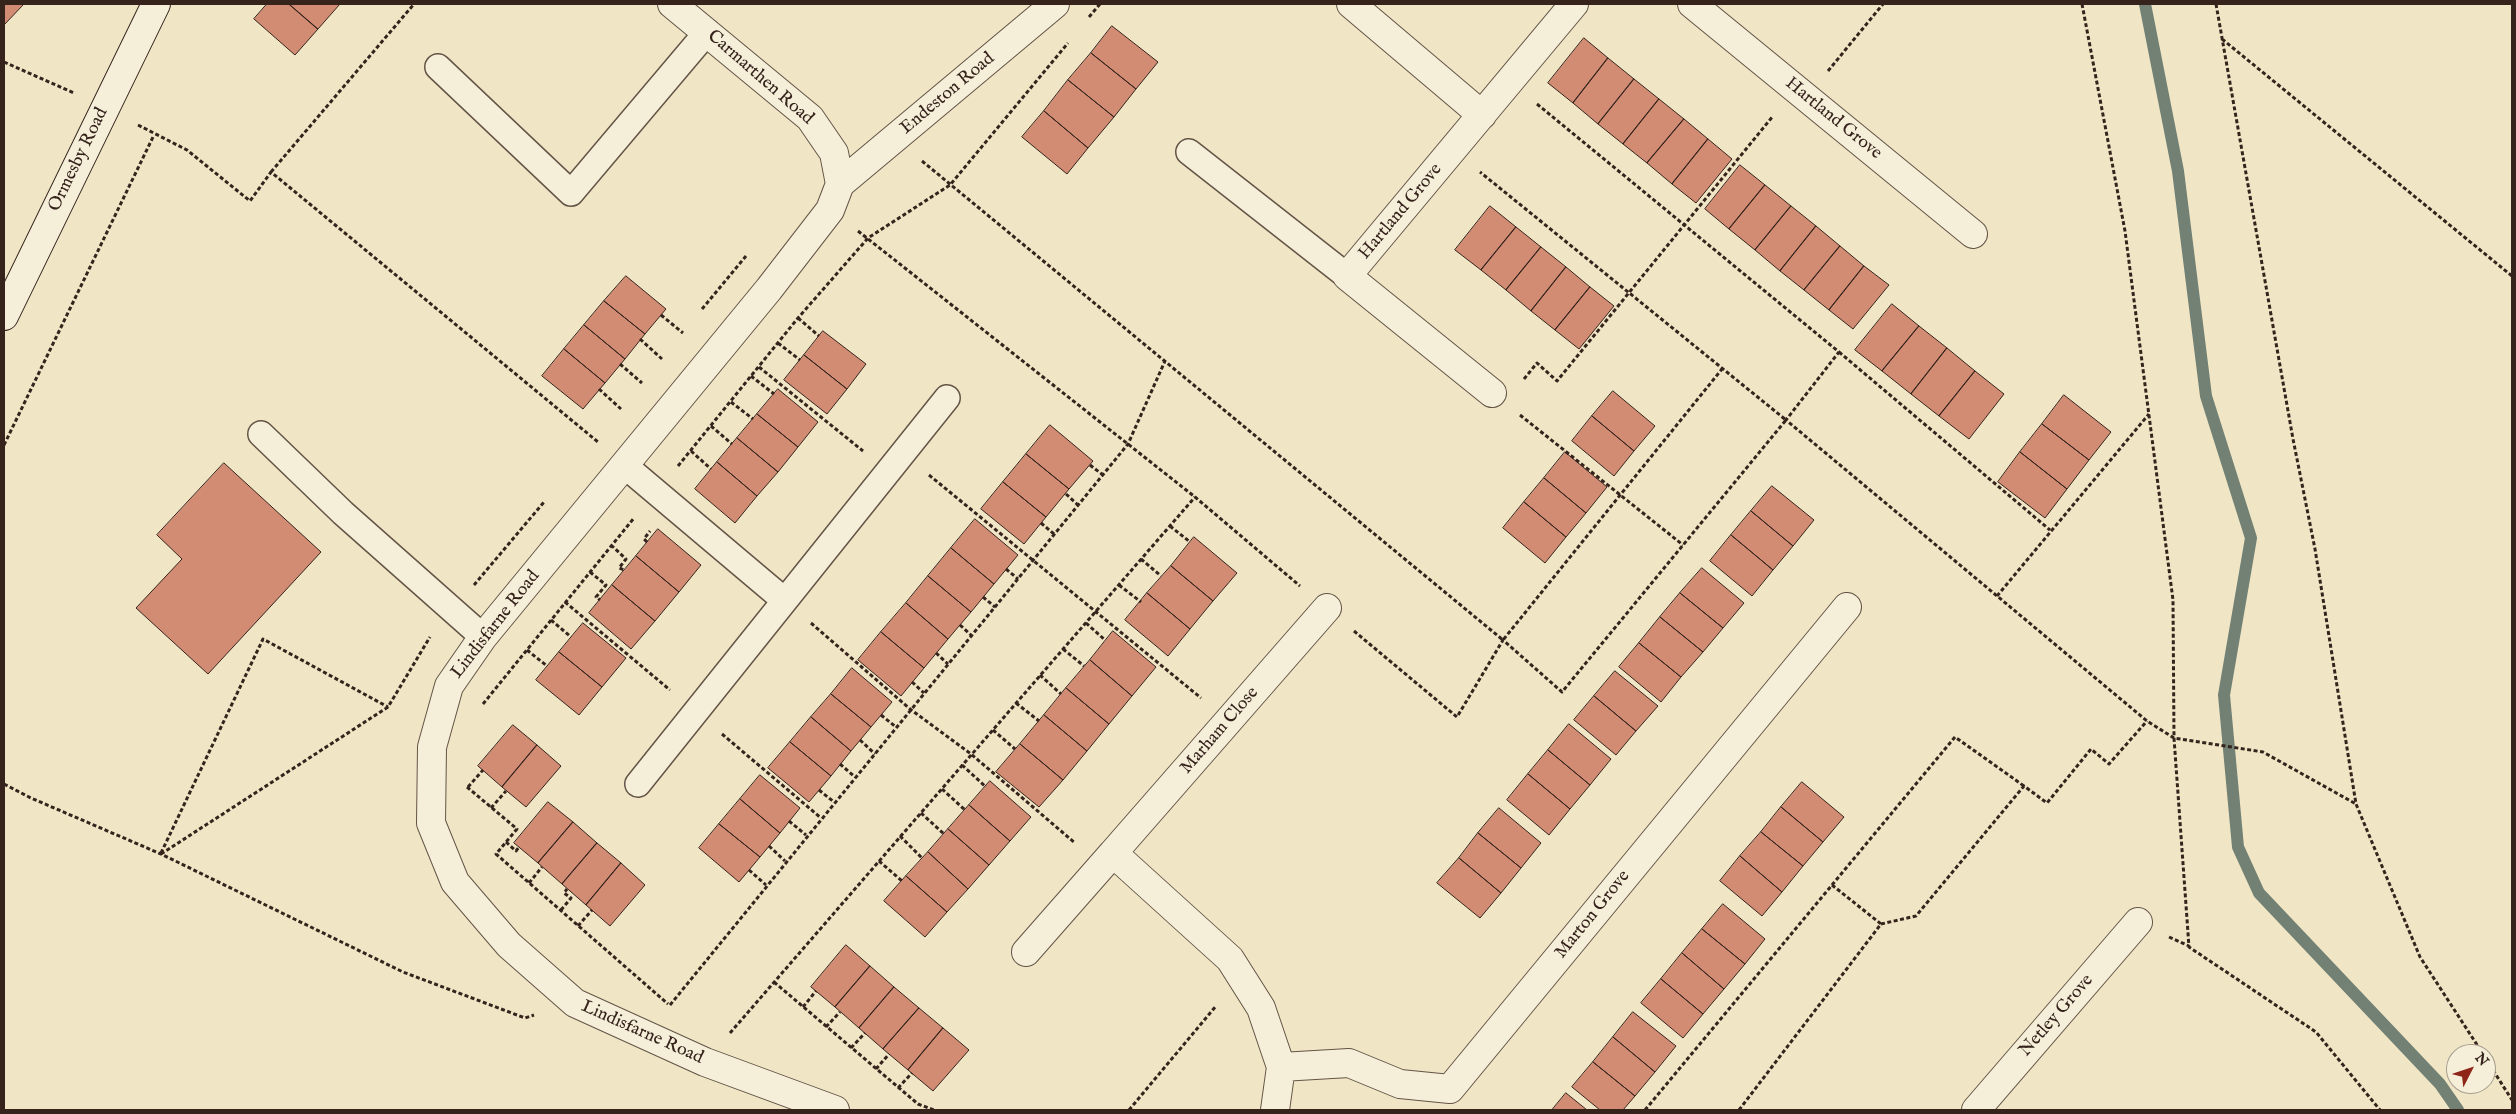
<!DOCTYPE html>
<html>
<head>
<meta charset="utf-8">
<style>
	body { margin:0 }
	#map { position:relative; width:2516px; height:1114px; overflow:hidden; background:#f0e6c6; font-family:"IM FELL English",serif }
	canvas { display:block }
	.frame { position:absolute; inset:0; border:5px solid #35231c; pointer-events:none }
	.north { position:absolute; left:2446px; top:1044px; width:50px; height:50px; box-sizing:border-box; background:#f5efda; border:1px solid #a89d8e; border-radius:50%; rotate:49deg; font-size:14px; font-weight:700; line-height:20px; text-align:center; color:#35231c }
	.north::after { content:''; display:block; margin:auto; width:18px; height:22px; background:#8f2418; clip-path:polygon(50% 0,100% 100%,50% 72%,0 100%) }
</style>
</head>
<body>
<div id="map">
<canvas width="2516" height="1114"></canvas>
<div class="frame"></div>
<div class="north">N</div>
</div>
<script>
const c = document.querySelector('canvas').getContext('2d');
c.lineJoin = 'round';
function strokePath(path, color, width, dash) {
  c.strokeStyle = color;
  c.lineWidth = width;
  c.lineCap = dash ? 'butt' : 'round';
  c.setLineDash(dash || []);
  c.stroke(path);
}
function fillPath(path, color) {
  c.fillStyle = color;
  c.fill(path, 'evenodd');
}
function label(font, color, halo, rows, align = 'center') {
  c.font = font + ' "IM FELL English",serif';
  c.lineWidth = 4.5;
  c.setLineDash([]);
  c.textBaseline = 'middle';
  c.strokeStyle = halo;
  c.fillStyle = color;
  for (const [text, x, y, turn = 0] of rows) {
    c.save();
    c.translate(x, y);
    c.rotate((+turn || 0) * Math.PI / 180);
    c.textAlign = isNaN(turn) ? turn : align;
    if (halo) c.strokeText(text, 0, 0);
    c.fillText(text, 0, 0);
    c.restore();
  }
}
const stream = new Path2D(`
	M2145,4L2178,171L2206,396L2251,538L2224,695L2238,847L2259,893L2440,1084L2458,1110`);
const building = new Path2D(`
	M4,4H24L4,25Z
	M267,4H289L318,29L295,55L254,19Z
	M289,4H340L318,29Z
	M1112,26L1158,62L1136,89L1091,53Z
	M1584,38L1608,58L1573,103L1548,83Z
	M1091,53L1136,89L1114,117L1068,80Z
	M1608,58L1634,79L1598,124L1573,103Z
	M1634,79L1659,99L1623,144L1598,124Z
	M1068,80L1114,117L1088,148L1044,111Z
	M1659,99L1684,119L1647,163L1623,144Z
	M1044,111L1088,148L1067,174L1022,137Z
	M1684,119L1708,139L1672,184L1647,163Z
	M1708,139L1732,159L1696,203L1672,184Z
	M1740,165L1765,185L1729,229L1705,209Z
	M1765,185L1791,206L1755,250L1729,229Z
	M1490,206L1516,227L1481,270L1455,250Z
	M1791,206L1816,226L1780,271L1755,250Z
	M1816,226L1840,246L1804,290L1780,271Z
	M1516,227L1541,247L1506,290L1481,270Z
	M1840,246L1864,266L1829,310L1804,290Z
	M1541,247L1566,267L1531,311L1506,290Z
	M1864,266L1889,285L1853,329L1829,310Z
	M1566,267L1590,287L1555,330L1531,311Z
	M626,276L666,309L645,334L604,301Z
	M1590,287L1614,306L1579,349L1555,330Z
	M604,301L645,334L625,359L584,325Z
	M1892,304L1919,326L1882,371L1855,350Z
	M584,325L625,359L605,383L564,349Z
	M1919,326L1947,348L1911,394L1882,371Z
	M823,331L866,364L847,389L804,355Z
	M1947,348L1975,371L1939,416L1911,394Z
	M564,349L605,383L583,409L542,376Z
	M804,355L847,389L827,414L784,380Z
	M1975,371L2004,394L1969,439L1939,416Z
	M778,389L818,422L798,447L757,414Z
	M1613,391L1655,426L1634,451L1592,416Z
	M2064,395L2111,432L2089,460L2042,424Z
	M757,414L798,447L778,472L737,438Z
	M1592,416L1634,451L1614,476L1572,441Z
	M2042,424L2089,460L2067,489L2020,452Z
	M1050,425L1093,461L1069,489L1026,454Z
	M737,438L778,472L757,496L717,462Z
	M1565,452L1607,487L1586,513L1544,478Z
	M2020,452L2067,489L2045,518L1998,482Z
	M1026,454L1069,489L1046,517L1003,482Z
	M717,462L757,496L735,523L695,489Z
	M224,463L321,552L208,674L136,608L182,559L157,535Z
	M1544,478L1586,513L1566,537L1524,502Z
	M1003,482L1046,517L1024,544L981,509Z
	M1772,486L1814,520L1793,546L1751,511Z
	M1524,502L1566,537L1545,563L1503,528Z
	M1751,511L1793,546L1773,570L1731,535Z
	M975,519L1018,555L994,584L951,548Z
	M658,529L701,565L679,592L636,556Z
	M1731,535L1773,570L1752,596L1710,561Z
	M1194,537L1237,573L1213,601L1171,566Z
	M951,548L994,584L971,612L928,576Z
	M636,556L679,592L655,621L612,585Z
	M1171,566L1213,601L1190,629L1147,593Z
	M1702,568L1744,603L1723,628L1680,593Z
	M928,576L971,612L948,639L906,603Z
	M612,585L655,621L631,649L589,613Z
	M1147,593L1190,629L1168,656L1125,620Z
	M1680,593L1723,628L1703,652L1660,617Z
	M906,603L948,639L924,668L881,632Z
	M1660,617L1703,652L1681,677L1639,643Z
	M583,623L626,658L602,687L559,652Z
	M1113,631L1156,667L1132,696L1090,660Z
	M881,632L924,668L901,696L858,660Z
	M1639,643L1681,677L1661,702L1619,667Z
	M559,652L602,687L579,715L536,680Z
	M1090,660L1132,696L1109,724L1066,688Z
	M852,668L892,702L871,727L831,694Z
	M1615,671L1658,706L1636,731L1594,696Z
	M1066,688L1109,724L1087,751L1044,715Z
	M831,694L871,727L851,751L811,717Z
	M1594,696L1636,731L1616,755L1574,720Z
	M1044,715L1087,751L1063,780L1020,744Z
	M811,717L851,751L831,776L790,742Z
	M1569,724L1611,759L1590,785L1548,750Z
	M513,725L537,745L502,787L478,766Z
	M790,742L831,776L809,802L768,768Z
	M1020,744L1063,780L1039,807L996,772Z
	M537,745L561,766L526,807L502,787Z
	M1548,750L1590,785L1570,809L1528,774Z
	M1528,774L1570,809L1549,835L1507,800Z
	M760,775L800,808L780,833L740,799Z
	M990,781L1031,817L1010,841L969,805Z
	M1802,782L1844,817L1823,842L1781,807Z
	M740,799L780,833L760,857L719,824Z
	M548,802L573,822L538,863L514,843Z
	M969,805L1010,841L989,865L948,829Z
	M1781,807L1823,842L1803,866L1761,832Z
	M1499,808L1541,843L1521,868L1478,833Z
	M573,822L597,843L562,884L538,863Z
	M719,824L760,857L739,882L699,848Z
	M948,829L989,865L968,889L928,852Z
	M1761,832L1803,866L1782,892L1740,856Z
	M1478,833L1521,868L1501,893L1459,858Z
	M597,843L621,863L586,905L562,884Z
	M928,852L968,889L947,912L906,876Z
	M1740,856L1782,892L1762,916L1720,881Z
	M1459,858L1501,893L1480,918L1437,883Z
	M621,863L645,885L610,926L586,905Z
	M906,876L947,912L925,937L884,901Z
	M1723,904L1765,939L1745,964L1702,929Z
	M1702,929L1745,964L1724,989L1682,953Z
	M846,945L870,966L835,1007L811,987Z
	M1682,953L1724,989L1703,1014L1661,979Z
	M870,966L894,987L859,1028L835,1007Z
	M1661,979L1703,1014L1683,1038L1641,1003Z
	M894,987L919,1008L883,1049L859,1028Z
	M919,1008L943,1028L908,1070L883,1049Z
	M1633,1012L1676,1046L1655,1072L1613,1037Z
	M943,1028L969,1050L933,1091L908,1070Z
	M1613,1037L1655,1072L1635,1096L1593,1062Z
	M1593,1062L1635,1096L1623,1110H1600L1572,1087Z
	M1566,1093L1587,1110H1552Z`);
const path = new Path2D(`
	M2082,4L2125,231L2173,600L2174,738L2189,947L2316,1032L2380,1110
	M2216,4L2293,439L2315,549L2356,804L2420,957L2483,1054
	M1089,17L1100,4
	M2222,39L2512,276
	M4,62L74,93
	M1828,71L1883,4
	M1537,104L1839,352L1786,420L2147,721L2174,738L2263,752L2356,804
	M138,125L187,150L250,201L271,172L598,442
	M922,161L1503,640L1722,369
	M271,172L414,4
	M858,231L1195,497L1300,586
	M702,309L746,256
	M661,315L683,333
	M798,318L819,336
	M640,339L662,359
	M778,343L800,360
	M1839,352L2050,530
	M620,364L642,383
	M759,367L863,451
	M751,376L774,394
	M1524,379L1537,363L1557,381L1773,116
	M599,389L621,409
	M731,402L753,419
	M1520,415L1683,545
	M711,426L732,444
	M4,445L154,135
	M691,451L711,469
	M1090,465L1103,475
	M678,466L798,318L868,238L950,185L1068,43
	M929,475L1201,698
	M1066,494L1078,505
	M1041,523L1054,534
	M1170,526L1190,542
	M647,542L644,539L650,531
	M611,545L626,559L619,568L624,570
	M1141,559L1161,576
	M1006,569L1018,579
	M590,572L606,585L596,597L600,600
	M474,585L544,502
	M1119,585L1141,602
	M1997,596L2149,414
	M983,597L995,607
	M565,602L670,690
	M551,620L571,637
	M811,623L910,709L971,754L1075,843
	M1086,623L1105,640
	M960,625L971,635
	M1354,631L1457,717L1503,640L1562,692L1786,420L1480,172
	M1063,649L1084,666
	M527,650L547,666
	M936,653L948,664
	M1040,675L1061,694
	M912,682L924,693
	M1016,703L1039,721
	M483,704L634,518
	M881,715L896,727
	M993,730L1015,749
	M722,734L821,818
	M860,740L875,754
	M840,764L855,777
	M962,765L986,787
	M4,784L31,798L161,854L403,972L525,1018L534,1015
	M467,787L517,829L496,854L668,1004
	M468,787L483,770
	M942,789L965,810
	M819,790L834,802
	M491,808L506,791
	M921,813L944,834
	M789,821L806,835
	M900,836L923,859
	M506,842L516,851L519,847
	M769,846L785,861
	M161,853L263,639L388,707
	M161,854L388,707L430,637
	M879,861L902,881
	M749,870L766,885
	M529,883L542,867
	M1832,885L1881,924
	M561,910L571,898L564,893L567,889
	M578,926L592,910
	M2169,937L2189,946
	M774,982L918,1104L934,1110
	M670,1005L1128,444L1165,361
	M803,1007L816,991
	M826,1027L840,1012
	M730,1033L1195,497
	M851,1048L865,1033
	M2486,1059L2512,1100
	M876,1069L889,1054
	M898,1088L912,1073
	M1129,1110L1216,1006
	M1645,1110L1955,737L2024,786
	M1739,1110L1881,924L1916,916L2024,786L2047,803L2091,749L2109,764L2147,721`);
const lane = new Path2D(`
	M438,67L571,193L707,32
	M1189,152L1347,276
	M261,434L343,513L483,637
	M624,465L784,600
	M638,784L947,398`);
const street = new Path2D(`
	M672,4L810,118L834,153L840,184L830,210L769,289L483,637L449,686L432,747L431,823L455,882L509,945L575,1003L705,1062L835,1110
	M1351,4L1482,115
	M1692,4L1973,234
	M840,184L1055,4
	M1492,393L1347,276L1574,4
	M1026,952L1113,853
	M1281,1067L1349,1063L1400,1084L1450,1089L1847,607
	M1275,1110L1281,1067L1261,1008L1230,959L1113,853L1327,608
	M1976,1110L2138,922`);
const secondary = new Path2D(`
	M4,316L156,4`);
const streetNames = [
	["Carmarthen Road",760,78,41],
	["Endeston Road",948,94,-40],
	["Hartland Grove",1833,119,39],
	["Ormesby Road",79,160,-64],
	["Hartland Grove",1401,212,-50],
	["Lindisfarne Road",496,625,-52],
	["Marham Close",1220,731,-49],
	["Marton Grove",1593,915,-51],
	["Netley Grove",2057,1016,-49],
	["Lindisfarne Road",642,1033,24]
];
strokePath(stream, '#728174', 12);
fillPath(building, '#d28c74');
strokePath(building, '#35231c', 1);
strokePath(lane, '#645446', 28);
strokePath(street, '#645446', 30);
strokePath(secondary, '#35231c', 30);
strokePath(path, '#35231c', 3, [4, 2.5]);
strokePath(lane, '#f5efda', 25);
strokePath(street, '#f5efda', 28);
strokePath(secondary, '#f5efda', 28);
label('18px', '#35231c', '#f5efda', streetNames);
</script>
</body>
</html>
